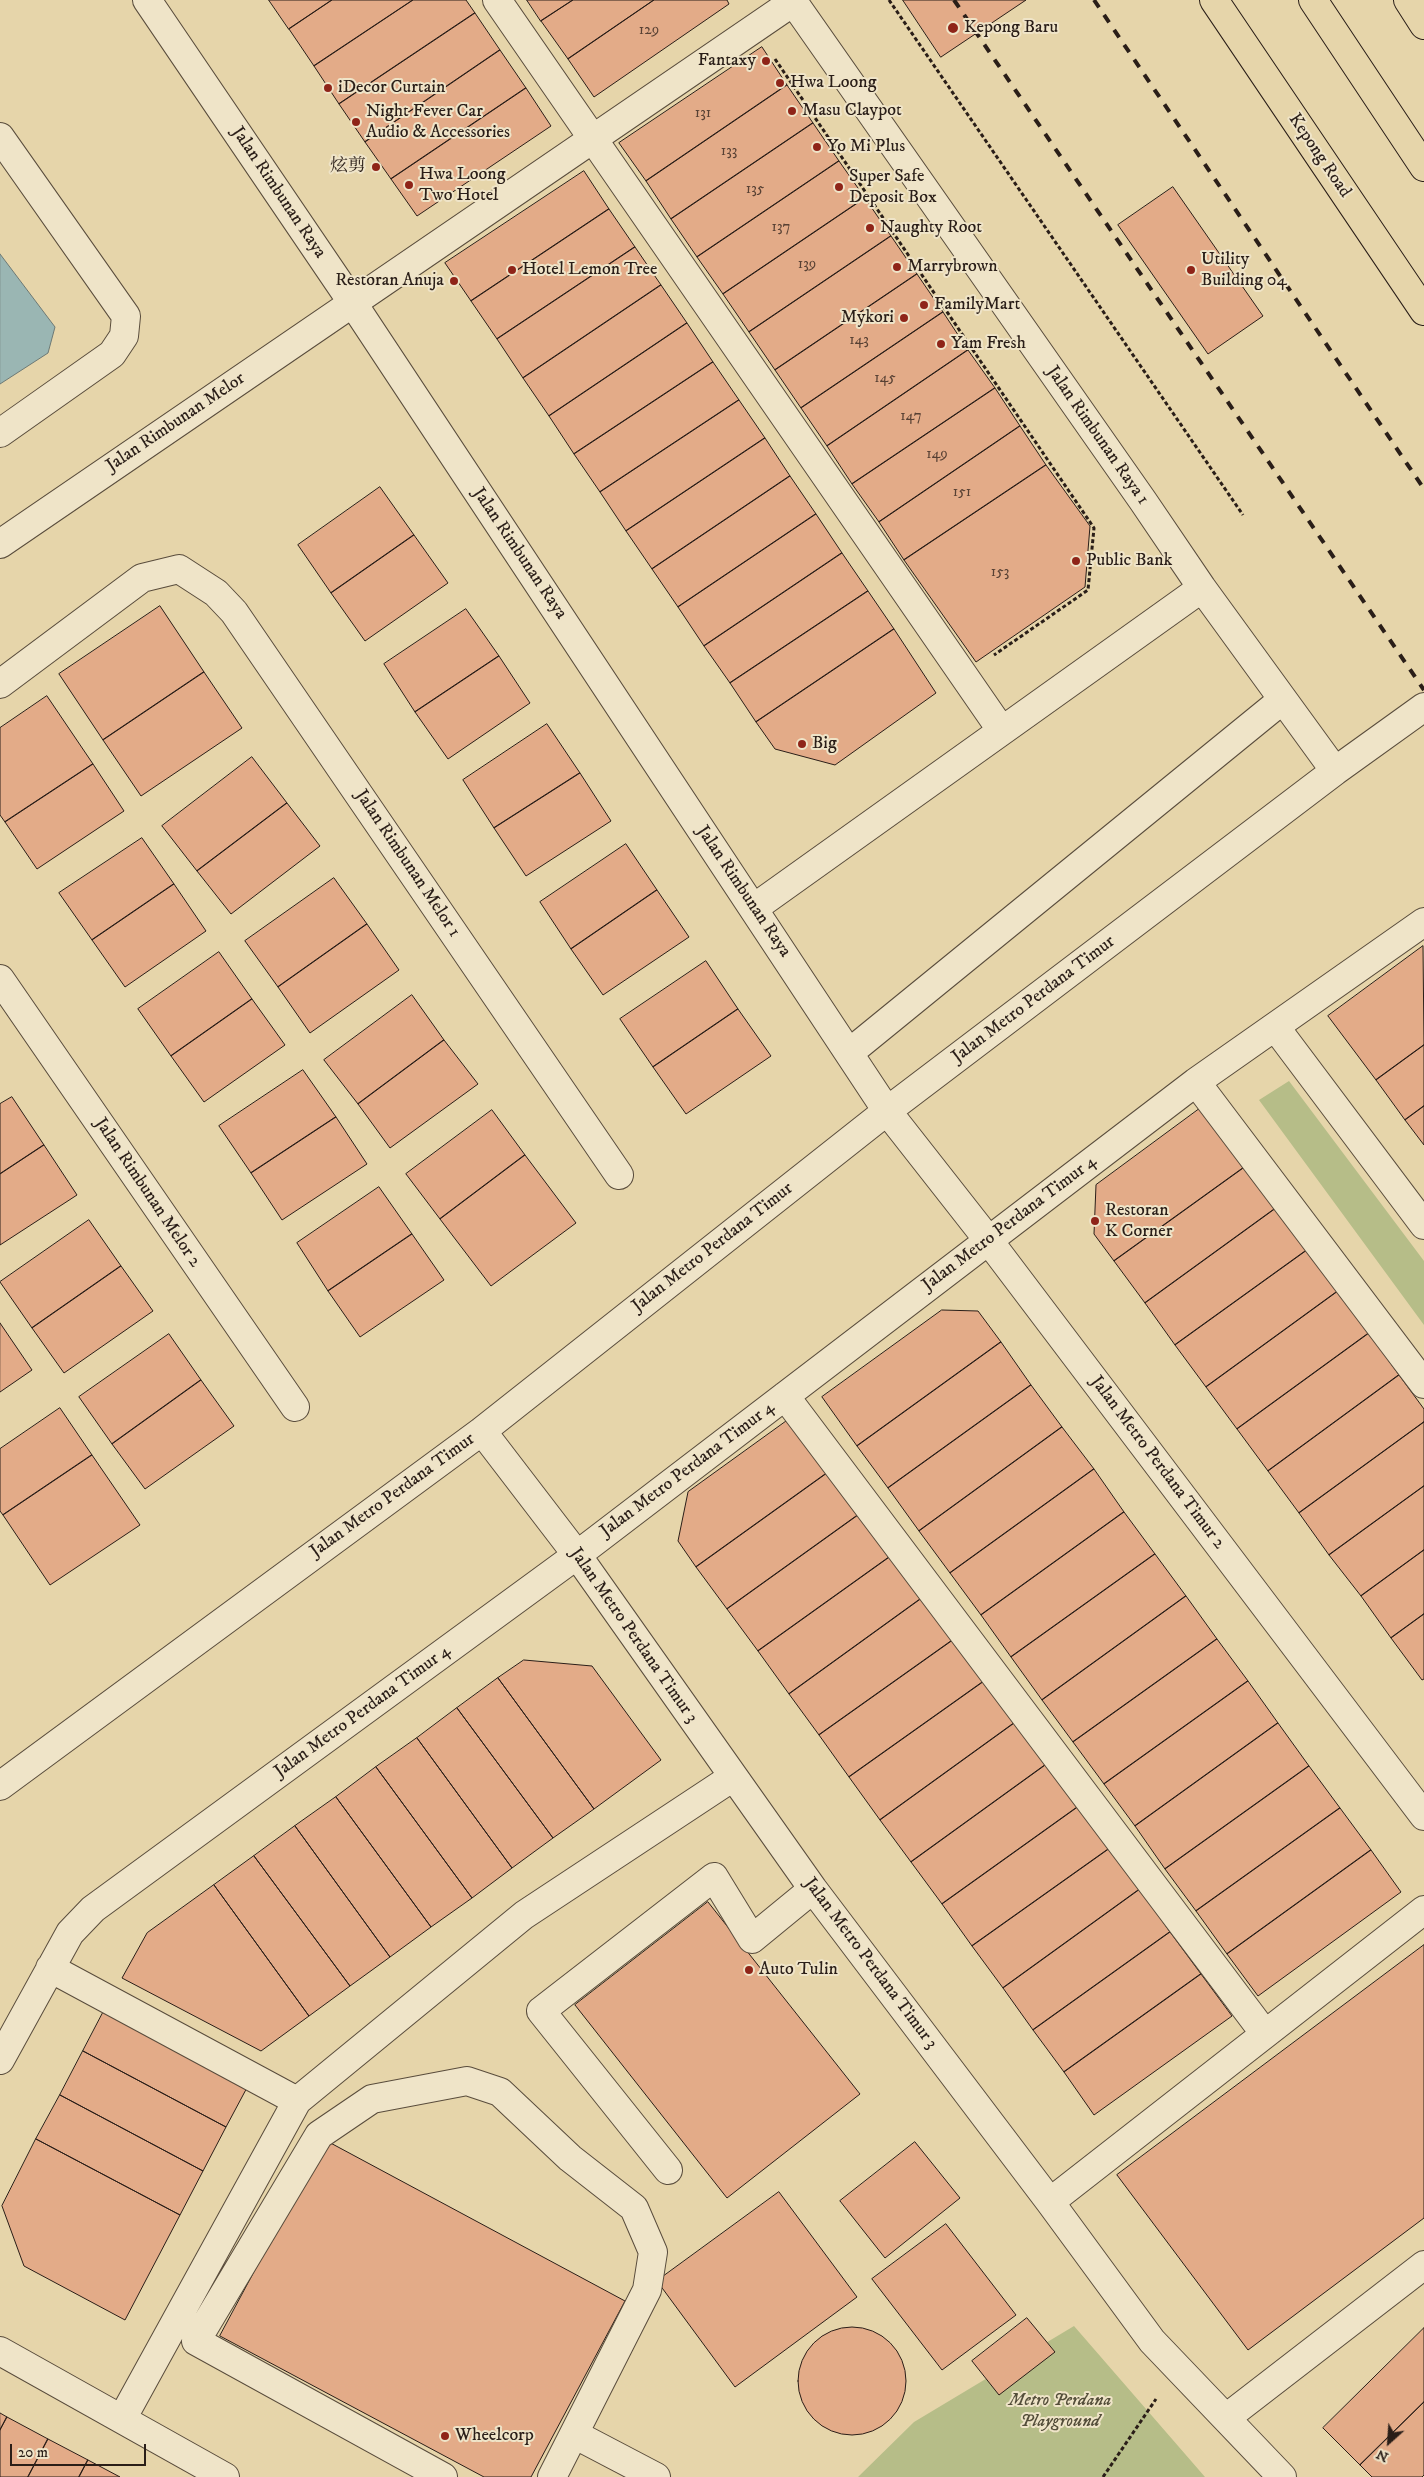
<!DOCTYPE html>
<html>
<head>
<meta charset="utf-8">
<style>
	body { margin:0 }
	#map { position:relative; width:1424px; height:2477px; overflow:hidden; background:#e6d5aa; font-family:"IM FELL DW Pica",serif }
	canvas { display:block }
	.north { position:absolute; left:1364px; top:2417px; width:50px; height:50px; -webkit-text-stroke:4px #efe4c8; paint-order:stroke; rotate:206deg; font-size:14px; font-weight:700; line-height:20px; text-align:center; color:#2a1e18 }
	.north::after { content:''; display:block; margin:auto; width:18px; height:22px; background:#2a1e18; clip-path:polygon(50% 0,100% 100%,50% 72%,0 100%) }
	.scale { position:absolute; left:10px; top:2444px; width:136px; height:22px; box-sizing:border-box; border:2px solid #2a1e18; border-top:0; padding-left:6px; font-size:15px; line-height:18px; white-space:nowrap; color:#2a1e18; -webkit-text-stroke:4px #efe4c8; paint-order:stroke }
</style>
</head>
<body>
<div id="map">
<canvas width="1424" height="2477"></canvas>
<div class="north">N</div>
<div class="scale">20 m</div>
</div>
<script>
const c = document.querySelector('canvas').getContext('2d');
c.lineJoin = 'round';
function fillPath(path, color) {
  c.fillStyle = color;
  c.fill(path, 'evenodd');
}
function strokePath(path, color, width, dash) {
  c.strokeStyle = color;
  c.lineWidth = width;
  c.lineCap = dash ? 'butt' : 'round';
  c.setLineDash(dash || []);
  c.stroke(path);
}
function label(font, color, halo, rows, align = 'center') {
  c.font = font + ' "IM FELL DW Pica","Noto Serif SC",serif';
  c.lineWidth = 4;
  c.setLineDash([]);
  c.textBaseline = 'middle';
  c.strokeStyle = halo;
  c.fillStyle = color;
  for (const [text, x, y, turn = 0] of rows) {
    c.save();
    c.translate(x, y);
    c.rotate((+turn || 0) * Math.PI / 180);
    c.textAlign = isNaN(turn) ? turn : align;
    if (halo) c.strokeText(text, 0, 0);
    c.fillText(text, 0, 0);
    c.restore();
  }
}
const green = new Path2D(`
	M1289,1081L1424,1261V1325L1259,1100Z
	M1074,2326L1205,2477H858L914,2422Z`);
const water = new Path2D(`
	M0,254L55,327L48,353L0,384Z`);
const building = new Path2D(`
	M269,0H332L289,29Z
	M332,0H413L314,66L289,29Z
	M413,0H466L475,13L339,104L314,66Z
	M527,0H573L541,21Z
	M573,0H654L568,59L541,21Z
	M654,0H727L729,4L594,97L568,59Z
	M903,0H1026L941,57Z
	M475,13L500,50L365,142L339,104Z
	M762,47L787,85L646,181L619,143Z
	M500,50L526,88L391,179L365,142Z
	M787,85L813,123L671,219L646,181Z
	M526,88L551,126L417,216L391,179Z
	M813,123L839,161L697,257L671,219Z
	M839,161L865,198L723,294L697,257Z
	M584,171L609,209L471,301L445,263Z
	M1173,187L1263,316L1208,354L1118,225Z
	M865,198L891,236L749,332L723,294Z
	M609,209L635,247L497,339L471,301Z
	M891,236L917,274L775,370L749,332Z
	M635,247L661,285L523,378L497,339Z
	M917,274L943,312L801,408L775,370Z
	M661,285L687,323L549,416L523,378Z
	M943,312L968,350L827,446L801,408Z
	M687,323L713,362L574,454L549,416Z
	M968,350L995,388L852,484L827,446Z
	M713,362L739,400L600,492L574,454Z
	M995,388L1020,426L879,522L852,484Z
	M739,400L765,438L626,531L600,492Z
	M1020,426L1046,465L904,560L879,522Z
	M765,438L790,476L652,569L626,531Z
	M1046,465L1090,526L1085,587L976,662L904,560Z
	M790,476L816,514L678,607L652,569Z
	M380,487L414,535L331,593L298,545Z
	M816,514L842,553L704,646L678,607Z
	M414,535L448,583L365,641L331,593Z
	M842,553L868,591L730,683L704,646Z
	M868,591L894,629L756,722L730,683Z
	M160,606L204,672L103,740L59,674Z
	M466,609L499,656L415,712L384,664Z
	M894,629L936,693L835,765L775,749L756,722Z
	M499,656L530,703L448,759L415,712Z
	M204,672L242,728L141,796L103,740Z
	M47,696L93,764L5,822L0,815V728Z
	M547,724L580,773L494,828L463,780Z
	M252,757L287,803L197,871L162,826Z
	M93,764L124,811L37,869L5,822Z
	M580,773L611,821L526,876L494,828Z
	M287,803L320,846L231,914L197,871Z
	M142,838L174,884L92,940L59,893Z
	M626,844L657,890L571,949L540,902Z
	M334,878L367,924L278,987L245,941Z
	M174,884L206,931L125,987L92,940Z
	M657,890L689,937L603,995L571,949Z
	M367,924L399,970L310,1033L278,987Z
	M1423,946L1424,1045L1376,1080L1328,1016Z
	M219,952L252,999L171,1056L138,1009Z
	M706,961L738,1009L653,1067L620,1019Z
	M412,995L444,1040L358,1104L324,1060Z
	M252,999L285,1045L204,1102L171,1056Z
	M738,1009L771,1056L686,1114L653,1067Z
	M444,1040L478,1084L390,1148L358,1104Z
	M1424,1045V1106L1405,1120L1376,1080Z
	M303,1070L336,1117L251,1173L219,1126Z
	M12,1097L44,1145L0,1174V1104Z
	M1424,1106V1145L1405,1120Z
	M1202,1107L1246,1166L1114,1261L1094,1234L1096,1185Z
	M492,1110L525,1155L440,1219L406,1174Z
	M336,1117L367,1164L282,1220L251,1173Z
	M44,1145L77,1195L0,1245V1174Z
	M525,1155L576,1223L491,1286L440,1219Z
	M1246,1166L1276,1208L1145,1303L1114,1261Z
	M379,1187L412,1234L328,1291L297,1243Z
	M1276,1208L1307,1250L1175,1345L1145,1303Z
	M89,1220L121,1266L32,1328L0,1282Z
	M412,1234L444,1280L360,1337L328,1291Z
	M1307,1250L1338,1291L1206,1387L1175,1345Z
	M121,1266L153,1311L64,1373L32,1328Z
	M1338,1291L1369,1333L1237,1429L1206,1387Z
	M942,1310L978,1311L1001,1342L857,1446L822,1397Z
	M0,1323L32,1370L0,1392Z
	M1369,1333L1399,1375L1268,1471L1237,1429Z
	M169,1334L201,1380L112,1444L79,1397Z
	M1001,1342L1031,1385L888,1488L857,1446Z
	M1399,1375L1424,1409V1422L1299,1513L1268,1471Z
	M201,1380L234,1426L145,1489L112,1444Z
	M1031,1385L1062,1427L919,1531L888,1488Z
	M60,1408L92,1455L3,1515L0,1511V1449Z
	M795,1415L834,1468L696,1567L678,1541L688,1492Z
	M1424,1422V1486L1329,1555L1299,1513Z
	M1062,1427L1094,1469L950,1573L919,1531Z
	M92,1455L140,1525L50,1585L3,1515Z
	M834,1468L865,1510L727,1609L696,1567Z
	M1094,1469L1124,1512L981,1615L950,1573Z
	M1424,1486V1550L1361,1596L1329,1555Z
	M865,1510L895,1553L758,1651L727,1609Z
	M1124,1512L1155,1554L1011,1657L981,1615Z
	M1424,1550V1614L1391,1638L1361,1596Z
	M895,1553L926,1595L789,1694L758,1651Z
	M1155,1554L1186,1596L1042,1700L1011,1657Z
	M926,1595L957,1637L819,1735L789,1694Z
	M1186,1596L1217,1639L1073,1742L1042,1700Z
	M1424,1614V1679L1422,1680L1391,1638Z
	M957,1637L987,1679L849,1777L819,1735Z
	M1217,1639L1248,1681L1104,1784L1073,1742Z
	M524,1660L592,1666L661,1760L594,1809L498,1678Z
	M498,1678L594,1809L553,1838L457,1708Z
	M987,1679L1017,1721L880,1820L849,1777Z
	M1248,1681L1278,1723L1135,1826L1104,1784Z
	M457,1708L553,1838L512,1868L417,1738Z
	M1017,1721L1048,1763L911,1862L880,1820Z
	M1278,1723L1309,1766L1165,1869L1135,1826Z
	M417,1738L512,1868L472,1898L376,1767Z
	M1048,1763L1079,1806L942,1904L911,1862Z
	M1309,1766L1340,1808L1196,1911L1165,1869Z
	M376,1767L472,1898L431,1927L336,1797Z
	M336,1797L431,1927L390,1957L295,1826Z
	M1079,1806L1110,1848L972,1946L942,1904Z
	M1340,1808L1371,1850L1227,1954L1196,1911Z
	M295,1826L390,1957L350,1986L254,1856Z
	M1110,1848L1140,1889L1003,1988L972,1946Z
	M1371,1850L1401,1892L1258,1996L1227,1954Z
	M254,1856L350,1986L309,2016L214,1885Z
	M214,1885L309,2016L261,2051L122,1978L147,1933Z
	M1140,1889L1170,1932L1033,2030L1003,1988Z
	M708,1902L860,2094L727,2198L575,2005Z
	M1170,1932L1201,1974L1064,2072L1033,2030Z
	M1424,1945V2218L1248,2350L1117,2175Z
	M1201,1974L1232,2016L1094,2115L1064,2072Z
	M106,2007L250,2082L226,2127L83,2051Z
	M83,2051L226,2127L203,2171L60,2095Z
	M60,2095L203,2171L180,2215L36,2139Z
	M36,2139L180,2215L125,2320L24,2266L2,2206Z
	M325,2140L625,2301L531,2477H484L220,2336Z
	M915,2142L960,2198L885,2258L840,2201Z
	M779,2192L857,2297L735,2387L657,2281Z
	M946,2224L1016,2315L942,2370L872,2279Z
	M1027,2318L1055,2352L999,2395L972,2361Z
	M798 2381a54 54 0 1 1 108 0a54 54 0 1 1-108 0Z
	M1424,2328V2402L1360,2465L1323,2428Z
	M1424,2402V2475L1422,2477H1372L1360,2465Z
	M0,2413L7,2417L0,2430Z
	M7,2417L48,2439L28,2477H0V2430Z
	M48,2439L88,2460L79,2477H28Z
	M88,2460L120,2477H79Z`);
const path = new Path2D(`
	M889,0L1243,515
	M775,59L1094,528L1088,590L994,655
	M1103,2477L1156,2399`);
const minor = new Path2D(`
	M147,0L352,302L887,1111L989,1241L1424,1816
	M497,0L1002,731
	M792,0L1143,501L1202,588L1335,771
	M0,137L126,316L124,336L112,354L0,433
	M0,544L793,2
	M0,684L142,578L179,569L216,593L234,612L619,1175
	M754,908L1202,588
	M0,979L295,1407
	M1276,1028L1424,1225
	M849,1053L1281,701
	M1196,1082L1424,1384
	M785,1396L1265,2034
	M482,1431L577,1555L813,1889L1050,2202L1152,2341L1282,2477
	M0,1786L482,1431L887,1111L1335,771L1424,707
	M50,1968L297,2101
	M0,2060L70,1933L93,1909L577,1555L1196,1082L1424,922
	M668,2170L541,2011L714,1877L752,1939L813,1889
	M1050,2202L1424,1910
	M0,2351L225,2477
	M1226,2418L1424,2265
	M122,2419L297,2101L524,1915L733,1777
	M574,2434L656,2477
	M443,2477L196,2341L319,2135L372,2099L467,2081L500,2092L570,2158L634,2208L653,2252L647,2290L552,2477`);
const major = new Path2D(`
	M1214,0L1424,311
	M1313,0L1424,167
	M1408,0L1424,25`);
const rail = new Path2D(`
	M954,0L1424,690
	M1094,0L1424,489`);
const markers = [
	[953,28,6,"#8f2418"],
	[766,61,5,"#8f2418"],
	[780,83,5,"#8f2418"],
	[328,88,5,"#8f2418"],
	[792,111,5,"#8f2418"],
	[356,122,5,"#8f2418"],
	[817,147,5,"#8f2418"],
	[376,167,5,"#8f2418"],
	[409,185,5,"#8f2418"],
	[839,187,5,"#8f2418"],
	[870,228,5,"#8f2418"],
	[897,267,5,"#8f2418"],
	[512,270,5,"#8f2418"],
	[1191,270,5,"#8f2418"],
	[454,281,5,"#8f2418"],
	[924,305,5,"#8f2418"],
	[904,318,5,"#8f2418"],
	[941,344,5,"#8f2418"],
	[1076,561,5,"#8f2418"],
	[802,744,5,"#8f2418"],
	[1095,1221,5,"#8f2418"],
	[749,1970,5,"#8f2418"],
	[445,2436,5,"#8f2418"]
];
const numberNames = [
	["129",649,31],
	["131",703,114],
	["133",729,152],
	["135",755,190],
	["137",781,228],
	["139",807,265],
	["143",859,341],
	["145",885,379],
	["147",911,417],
	["149",937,455],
	["151",962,493],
	["153",1000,573]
];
const poiNames = [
	["Kepong Baru",964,28],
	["Fantaxy",756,61,"right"],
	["Hwa Loong",790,83],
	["iDecor Curtain",338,88],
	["Masu Claypot",802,111],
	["Night Fever Car",366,112],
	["Audio & Accessories",366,133],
	["Yo Mi Plus",827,147],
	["炫剪",366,167,"right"],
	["Hwa Loong",419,175],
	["Two Hotel",419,196],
	["Super Safe",849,177],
	["Deposit Box",849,198],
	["Naughty Root",880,228],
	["Utility",1201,260],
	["Building 04",1201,281],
	["Marrybrown",907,267],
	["Hotel Lemon Tree",522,270],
	["Restoran Anuja",444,281,"right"],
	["FamilyMart",934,305],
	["Mykori",894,318,"right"],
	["Yam Fresh",951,344],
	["Public Bank",1086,561],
	["Big",812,744],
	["Restoran",1105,1211],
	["K Corner",1105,1232],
	["Auto Tulin",759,1970],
	["Wheelcorp",455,2436]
];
const streetNames = [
	["Kepong Road",1319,156,56],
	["Jalan Rimbunan Raya",278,193,56],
	["Jalan Rimbunan Melor",176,423,-34],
	["Jalan Rimbunan Raya 1",1097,436,55],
	["Jalan Rimbunan Raya",519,554,56],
	["Jalan Rimbunan Melor 1",407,864,56],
	["Jalan Rimbunan Raya",743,892,56],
	["Jalan Metro Perdana Timur",1034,1000,-37],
	["Jalan Rimbunan Melor 2",147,1193,56],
	["Jalan Metro Perdana Timur 4",1010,1224,-37],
	["Jalan Metro Perdana Timur",713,1248,-38],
	["Jalan Metro Perdana Timur 2",1157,1463,53],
	["Jalan Metro Perdana Timur 4",688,1470,-37],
	["Jalan Metro Perdana Timur",393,1496,-36],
	["Jalan Metro Perdana Timur 3",633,1636,55],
	["Jalan Metro Perdana Timur 4",363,1712,-36],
	["Jalan Metro Perdana Timur 3",870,1964,53]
];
const parkNames = [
	["Metro Perdana",1060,2401],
	["Playground",1060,2422]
];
fillPath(green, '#b6bd88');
fillPath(water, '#9ab6b3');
strokePath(water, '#6d7975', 1);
fillPath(building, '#e3ab88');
strokePath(building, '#2a1e18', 1);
strokePath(minor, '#594c3c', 30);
strokePath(major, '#2a1e18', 30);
strokePath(path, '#2a1e18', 3, [4, 2.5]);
strokePath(minor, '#efe4c8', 28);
strokePath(major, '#e6d5aa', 28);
strokePath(rail, '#2a1e18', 4, [9, 9]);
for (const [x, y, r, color] of markers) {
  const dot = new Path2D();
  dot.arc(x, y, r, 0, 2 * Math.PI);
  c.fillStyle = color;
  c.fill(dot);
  strokePath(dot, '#efe4c8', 2);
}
label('15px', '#584134', null, numberNames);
label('18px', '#2a1e18', '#efe4c8', poiNames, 'left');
label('18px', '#2a1e18', '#efe4c8', streetNames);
label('italic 18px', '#544e3a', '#efe4c8', parkNames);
</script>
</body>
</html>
